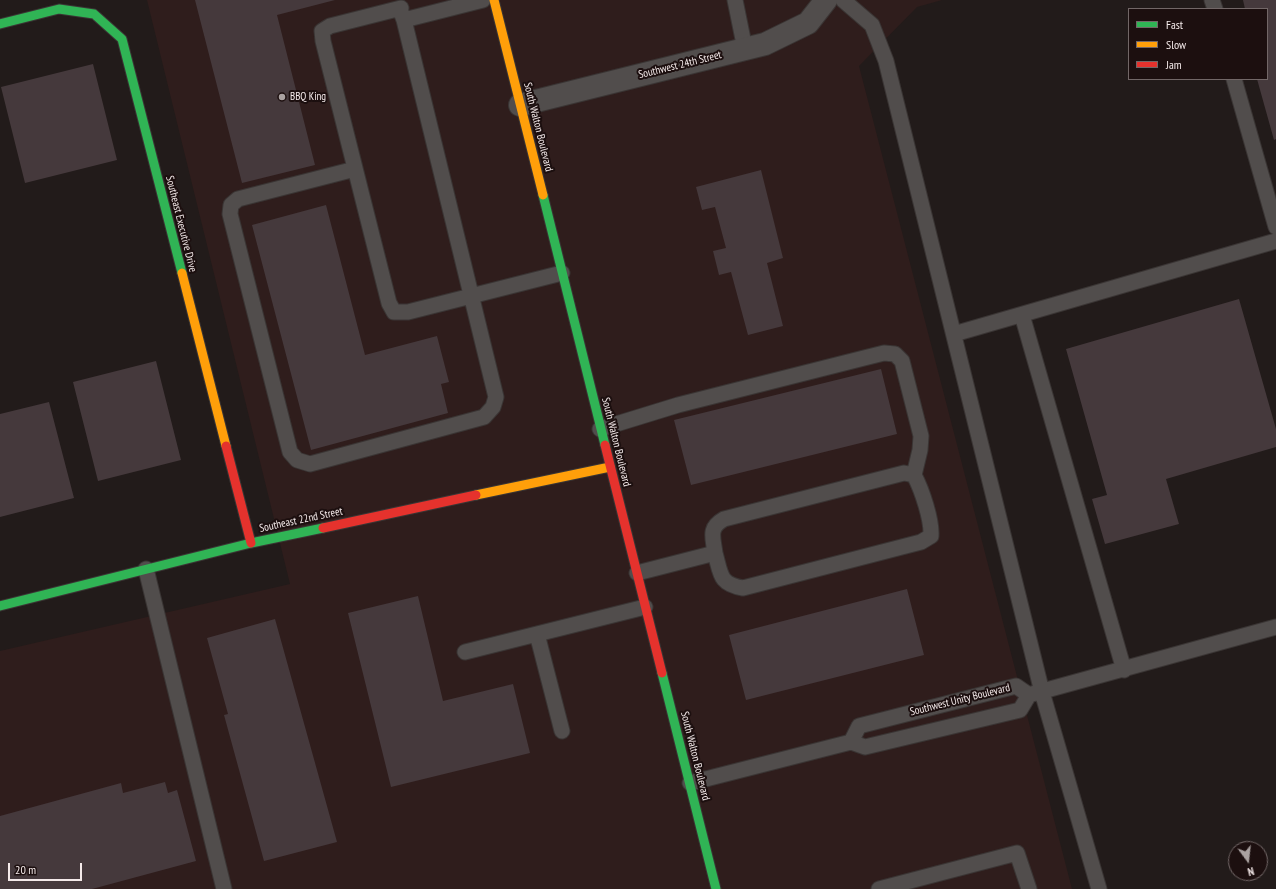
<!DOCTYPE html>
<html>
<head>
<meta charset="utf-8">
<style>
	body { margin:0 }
	#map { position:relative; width:1276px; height:889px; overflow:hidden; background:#221b1a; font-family:"PT Sans Narrow",sans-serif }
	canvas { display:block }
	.legend { position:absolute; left:1128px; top:8px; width:140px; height:72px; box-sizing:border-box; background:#1c0f0f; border:1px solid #726767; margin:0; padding:5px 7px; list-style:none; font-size:12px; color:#f4eaea }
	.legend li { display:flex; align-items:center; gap:8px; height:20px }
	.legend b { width:20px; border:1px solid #726767 }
	.north { position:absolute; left:1228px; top:841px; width:40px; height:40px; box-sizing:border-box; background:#1c0f0f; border:1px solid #726767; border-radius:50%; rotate:165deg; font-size:11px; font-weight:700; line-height:16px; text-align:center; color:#f4eaea }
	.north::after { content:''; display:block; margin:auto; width:14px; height:18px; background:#aaa2a1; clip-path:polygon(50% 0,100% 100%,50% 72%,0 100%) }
	.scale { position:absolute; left:8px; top:863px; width:74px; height:18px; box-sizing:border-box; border:2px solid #f4eaea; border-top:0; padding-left:5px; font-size:12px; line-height:14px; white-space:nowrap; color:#f4eaea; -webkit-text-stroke:3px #1c0f0f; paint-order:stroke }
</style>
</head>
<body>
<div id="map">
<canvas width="1276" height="889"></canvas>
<ul class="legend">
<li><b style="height:5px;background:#30b455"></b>Fast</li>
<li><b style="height:5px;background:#ff9f0a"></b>Slow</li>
<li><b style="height:5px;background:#e5322d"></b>Jam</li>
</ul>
<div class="north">N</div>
<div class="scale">20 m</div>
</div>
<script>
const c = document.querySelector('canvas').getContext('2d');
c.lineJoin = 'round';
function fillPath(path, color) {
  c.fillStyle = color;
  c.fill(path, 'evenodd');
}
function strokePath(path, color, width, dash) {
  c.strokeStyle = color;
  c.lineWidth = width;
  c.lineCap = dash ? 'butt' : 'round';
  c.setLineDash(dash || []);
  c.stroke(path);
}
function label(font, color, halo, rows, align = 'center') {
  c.font = font + ' "PT Sans Narrow",sans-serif';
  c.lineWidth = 4;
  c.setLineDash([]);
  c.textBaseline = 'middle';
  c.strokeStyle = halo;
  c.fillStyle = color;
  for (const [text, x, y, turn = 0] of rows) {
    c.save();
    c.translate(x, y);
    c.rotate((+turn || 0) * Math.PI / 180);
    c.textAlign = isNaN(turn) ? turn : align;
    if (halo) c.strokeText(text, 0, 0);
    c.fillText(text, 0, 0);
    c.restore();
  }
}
const built = new Path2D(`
	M147,0H942L917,7L859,66L1072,889H0V651L290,584Z`);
const building = new Path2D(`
	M195,0H335L277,15L315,165L242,183Z
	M1243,0H1276V139L1274,140L1257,79H1267V9H1245Z
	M93,64L117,160L25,183L1,87Z
	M761,170L783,258L767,263L783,326L748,335L731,272L719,275L713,251L726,248L715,207L702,210L696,187Z
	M326,205L365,355L437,336L449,382L441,384L448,413L311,450L252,225Z
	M1239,299L1276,429V447L1166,479L1179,524L1105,544L1092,499L1107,495L1066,349Z
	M156,361L181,460L98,481L73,382Z
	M881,369L897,434L691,485L674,420Z
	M49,402L74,498L0,517V414Z
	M907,589L924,655L746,700L729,635Z
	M418,596L443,701L513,684L530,753L391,787L348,613Z
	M275,619L337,842L264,861L224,715L228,714L207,638Z
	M165,782L168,793L177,790L196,861L92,889H0V816L121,783L123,793Z`);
const lane = new Path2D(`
	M735,0L745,49
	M843,0L872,25L886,61L1042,692L1099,889
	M1212,0L1215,9
	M401,8L330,26L322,31L323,41L389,303L394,312H408L562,273
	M401,12L404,20L483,0
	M1234,79L1276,227
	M355,169L238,199L231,205L230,214L290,452L297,460L310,464L484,417L493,407L496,397L404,20
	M1022,315L1124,670
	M954,334L1276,241
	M600,429L678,405L864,358L884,353L895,354L902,361L921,436L920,450L914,475
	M146,569L224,889
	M637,573L715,553C721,574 719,584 743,588L921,542L931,536C932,520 922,490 914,475L904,473L724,519C708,528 713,537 715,553
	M537,634L562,731
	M465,652L645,607
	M1032,694L1276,627
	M851,742L859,726L1016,686L1029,695
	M690,783L851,742L865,747L1020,710L1029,695
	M879,889L1017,853L1029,889`);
const street = new Path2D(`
	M520,105L765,44L808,23L826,0`);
const fast = new Path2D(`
	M0,24L59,9L94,14L122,39L182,273
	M543,195L605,445
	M0,606L251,543L323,528
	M662,673L716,889`);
const slow = new Path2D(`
	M494,0L543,195
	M182,273L226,446
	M476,495L610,467`);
const jam = new Path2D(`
	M605,445L662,673
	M226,446L251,543
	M323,528L476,495`);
const markers = [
	[282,97,4,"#aaa2a1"]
];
const streetNames = [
	["Southwest 24th Street",680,65,-14],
	["South Walton Boulevard",538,127,76],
	["Southeast Executive Drive",181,224,76],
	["South Walton Boulevard",616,442,76],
	["Southeast 22nd Street",301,520,-12],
	["Southwest Unity Boulevard",960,700,-14],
	["South Walton Boulevard",695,756,76]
];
const poiNames = [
	["BBQ King",290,97]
];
fillPath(built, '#2f1d1c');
fillPath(building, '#45393c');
strokePath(lane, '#3a3534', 17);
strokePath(street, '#3a3534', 24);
strokePath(fast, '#3a3534', 11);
strokePath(slow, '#3a3534', 11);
strokePath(jam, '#3a3534', 11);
strokePath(lane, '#514d4c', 15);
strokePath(street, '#514d4c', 22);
strokePath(fast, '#30b455', 9);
strokePath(slow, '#ff9f0a', 9);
strokePath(jam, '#e5322d', 9);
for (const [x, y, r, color] of markers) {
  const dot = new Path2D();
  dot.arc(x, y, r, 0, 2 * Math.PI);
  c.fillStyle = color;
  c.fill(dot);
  strokePath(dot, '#1c0f0f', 1.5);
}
label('11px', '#f4eaea', '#1c0f0f', streetNames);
label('11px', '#f4eaea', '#1c0f0f', poiNames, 'left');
</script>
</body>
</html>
